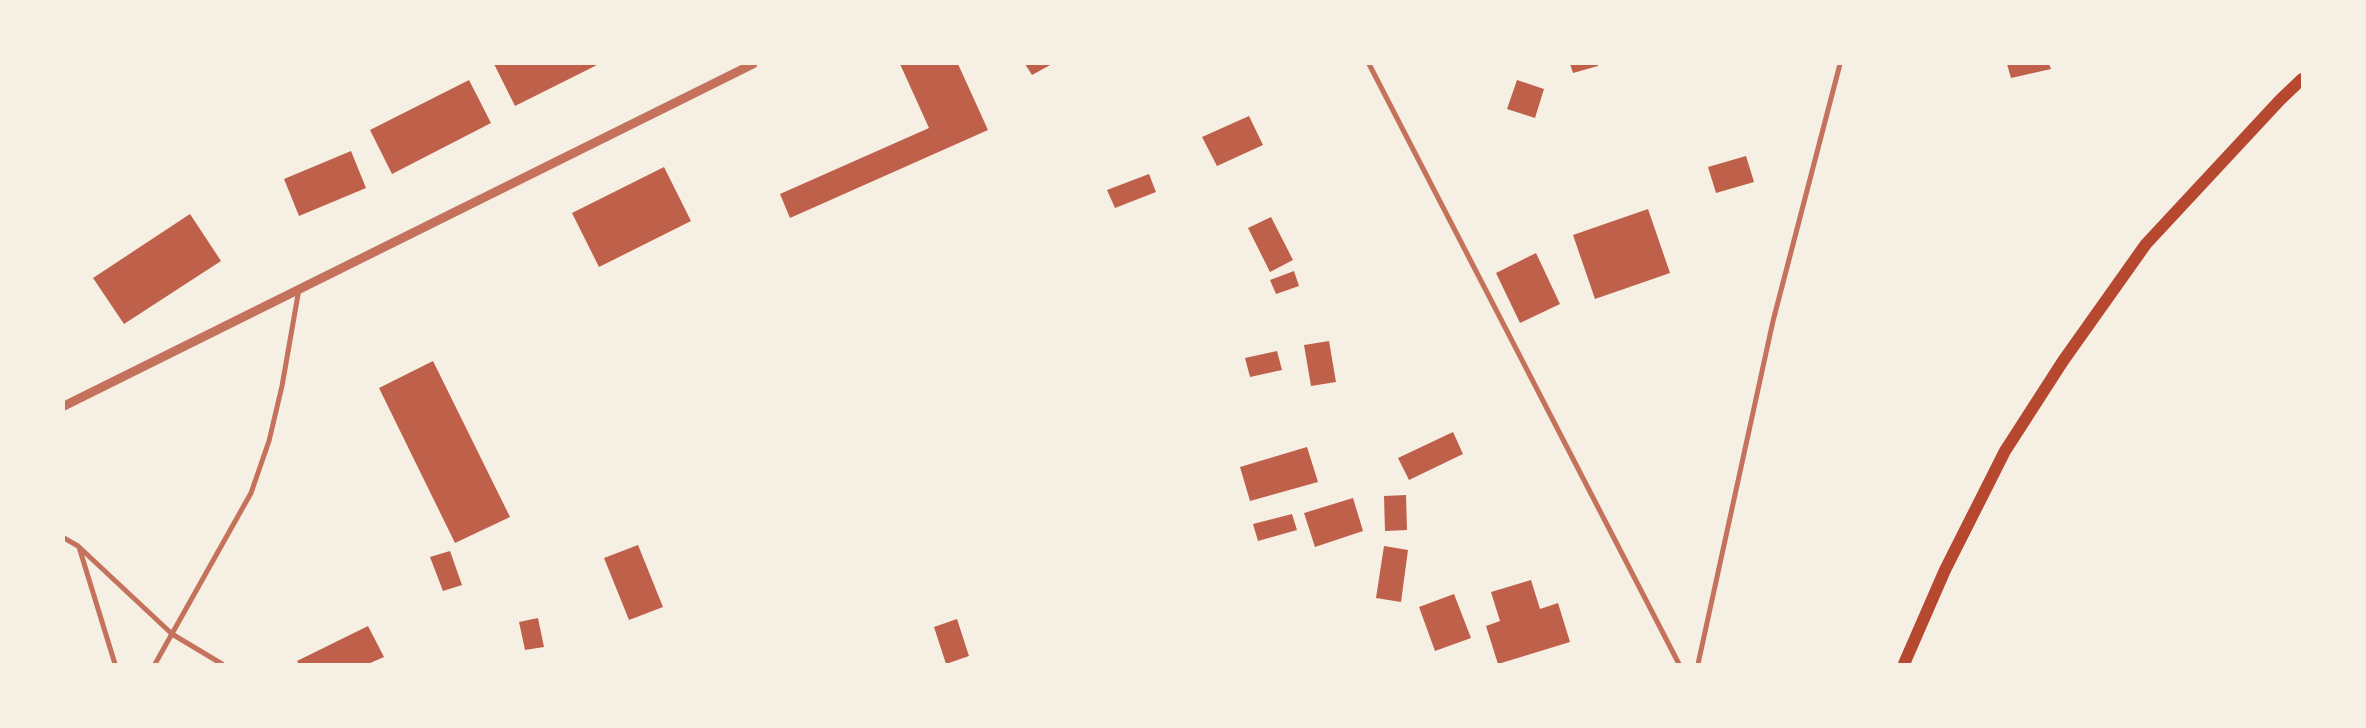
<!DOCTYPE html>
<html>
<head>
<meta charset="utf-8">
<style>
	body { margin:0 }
	#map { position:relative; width:2366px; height:728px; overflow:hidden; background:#f6efe4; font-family:"Nunito Sans",sans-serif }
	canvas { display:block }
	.frame { position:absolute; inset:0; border:65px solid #f6efe4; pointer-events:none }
</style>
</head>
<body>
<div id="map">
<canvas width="2366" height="728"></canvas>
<div class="frame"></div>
</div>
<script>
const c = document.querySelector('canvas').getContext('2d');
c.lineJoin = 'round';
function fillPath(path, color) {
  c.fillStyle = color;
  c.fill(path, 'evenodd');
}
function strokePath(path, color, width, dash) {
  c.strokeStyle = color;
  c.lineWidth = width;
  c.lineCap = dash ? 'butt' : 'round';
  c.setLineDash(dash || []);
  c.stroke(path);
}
const building = new Path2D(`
	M494,64H599L515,106Z
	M900,64H958L988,130L790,218L780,194L929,128Z
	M1025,64H1052L1032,75Z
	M1570,64H1598V66L1573,73Z
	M2007,64H2049L2051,69L2011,78Z
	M469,80L491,123L392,174L370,130Z
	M1517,80L1544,89L1535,118L1507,109Z
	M1249,116L1263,145L1217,166L1202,137Z
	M351,151L366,188L299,216L284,179Z
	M1746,156L1754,182L1716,193L1708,167Z
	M664,167L691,221L599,267L572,213Z
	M1149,174L1156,192L1115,208L1107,190Z
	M1648,209L1670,273L1595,299L1573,235Z
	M190,214L221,261L124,324L93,278Z
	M1271,217L1293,260L1270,272L1248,228Z
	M1536,253L1560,304L1520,323L1496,273Z
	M1294,271L1299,286L1276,294L1270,280Z
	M1329,341L1336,382L1311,386L1304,345Z
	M1277,351L1282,370L1250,377L1245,358Z
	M433,361L510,517L455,543L379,388Z
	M1453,432L1463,454L1409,480L1398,458Z
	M1307,447L1318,482L1250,501L1240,467Z
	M1406,495L1407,530L1385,531L1384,496Z
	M1353,498L1363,531L1315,547L1304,513Z
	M1292,514L1297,530L1258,541L1253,524Z
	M638,545L663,607L629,620L604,558Z
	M1384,546L1408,550L1401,602L1376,598Z
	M450,551L462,585L443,591L430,557Z
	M1531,580L1540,609L1558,603L1570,642L1498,664L1486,626L1500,621L1491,592Z
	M1454,594L1471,638L1435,651L1419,607Z
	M538,618L544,647L525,650L519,622Z
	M957,619L969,656L946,664L934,627Z
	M368,626L384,657L368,664H299L297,661Z`);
const minor = new Path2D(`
	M1369,64L1679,664
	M64,538L78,546L172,634L222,664
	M79,547L115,664
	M155,664L251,493L269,441L282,386L299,289
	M1698,664L1773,321L1840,64`);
const tertiary = new Path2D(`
	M64,406L753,64`);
const primary = new Path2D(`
	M1904,664L1945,570L2005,451L2063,361L2146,244L2280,100L2302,79`);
fillPath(building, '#bf614a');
strokePath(minor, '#c5725c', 5);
strokePath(tertiary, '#c5725c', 9);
strokePath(primary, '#b5482f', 12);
</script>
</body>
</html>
